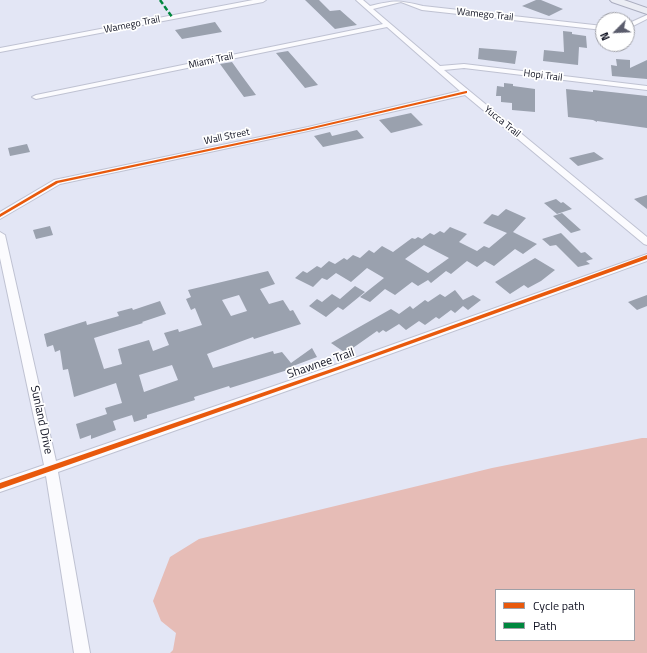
<!DOCTYPE html>
<html>
<head>
<meta charset="utf-8">
<style>
	body { margin:0 }
	#map { position:relative; width:647px; height:653px; overflow:hidden; background:#e3e6f5; font-family:"Titillium Web",sans-serif }
	canvas { display:block }
	.legend { position:absolute; left:495px; top:589px; width:140px; height:52px; box-sizing:border-box; background:#fff; border:1px solid #9fa0a7; margin:0; padding:5px 7px; list-style:none; font-size:12px; color:#101222 }
	.legend li { display:flex; align-items:center; gap:8px; height:20px }
	.legend b { width:20px; border:1px solid #9fa0a7 }
	.north { position:absolute; left:595px; top:12px; width:40px; height:40px; box-sizing:border-box; background:#fff; border:1px solid #9fa0a7; border-radius:50%; rotate:246deg; font-size:11px; font-weight:700; line-height:16px; text-align:center; color:#101222 }
	.north::after { content:''; display:block; margin:auto; width:14px; height:18px; background:#5a5c6c; clip-path:polygon(50% 0,100% 100%,50% 72%,0 100%) }
</style>
</head>
<body>
<div id="map">
<canvas width="647" height="653"></canvas>
<ul class="legend">
<li><b style="height:5px;background:#e8590c"></b>Cycle path</li>
<li><b style="height:5px;background:#00873e"></b>Path</li>
</ul>
<div class="north">N</div>
</div>
<script>
const c = document.querySelector('canvas').getContext('2d');
c.lineJoin = 'round';
function fillPath(path, color) {
  c.fillStyle = color;
  c.fill(path, 'evenodd');
}
function strokePath(path, color, width, dash) {
  c.strokeStyle = color;
  c.lineWidth = width;
  c.lineCap = dash ? 'butt' : 'round';
  c.setLineDash(dash || []);
  c.stroke(path);
}
function label(font, color, halo, rows, align = 'center') {
  c.font = font + ' "Titillium Web",sans-serif';
  c.lineWidth = 3.5;
  c.setLineDash([]);
  c.textBaseline = 'middle';
  c.strokeStyle = halo;
  c.fillStyle = color;
  for (const [text, x, y, turn = 0] of rows) {
    c.save();
    c.translate(x, y);
    c.rotate((+turn || 0) * Math.PI / 180);
    c.textAlign = isNaN(turn) ? turn : align;
    if (halo) c.strokeText(text, 0, 0);
    c.fillText(text, 0, 0);
    c.restore();
  }
}
const green = new Path2D(`
	M642,438H647V653H170L173,650L176,633L161,621L153,601L170,557L199,539L492,468ZM496,590H634V640H496Z`);
const building = new Path2D(`
	M305,0H319L330,11L340,10L357,25L335,29Z
	M536,0H541L563,9L549,16L522,6Z
	M215,22L222,32L182,39L175,30Z
	M563,31L572,32V34L586,36L587,48L579,47L578,65L543,61L544,50L564,52Z
	M479,48L517,51L515,64L478,59Z
	M288,51L318,85L305,88L276,53Z
	M616,59L630,60V68L647,60V79L612,76L611,65L617,66Z
	M232,62L242,76L256,95L244,97L220,64Z
	M504,83L513,84V86L535,89V112L512,110V103L501,102V96H496L497,86L504,87Z
	M566,89L593,92V90L647,96V128L597,121V122L593,120L568,117Z
	M411,113L423,125L391,133L379,120Z
	M357,130L364,138L323,147L314,136L330,132L332,136Z
	M27,144L30,152L10,156L8,148Z
	M594,152L604,159L578,166L569,158Z
	M647,195V209L634,199Z
	M556,199L561,203L563,202L572,209L557,214L544,203Z
	M506,209L526,218L513,232L537,244L523,254L515,249L494,266L485,261L477,267L467,261L451,274L446,271L431,283L428,280L418,286L412,282L395,295L385,289L370,302L360,297L384,278L367,268L351,282L336,273L327,280L322,278L313,287L295,278L303,271L307,273L317,266L321,268L329,261L335,264L344,258L347,260L353,255L360,258L369,250L374,253L382,246L393,252L412,238L415,239L418,237L422,239L430,233L434,235L440,231L444,233L450,227L467,234L459,242L477,251L484,246L489,248L507,233L483,223L492,214L498,216ZM424,245L449,258L428,273L405,259Z
	M562,213L581,230L571,233L553,216Z
	M50,226L53,235L36,239L33,230Z
	M561,233L581,253L585,252L593,259L586,261L590,264L578,267L556,245L550,246L542,239Z
	M535,258L555,270L541,281L528,288L524,285L510,294L495,282Z
	M268,271L275,284L260,289L269,304L283,300L290,311L293,310L301,324L254,339L253,337L207,354L213,368L273,351L274,354L282,352L291,363L312,348L317,357L293,366L294,368L230,388L229,386L194,397L195,400L147,415V418L134,422L132,415L113,421L116,430L91,439V435L80,439L76,424L107,414L105,408L122,403L116,383L74,397L68,369L63,370L60,350L55,352L53,345L47,347L44,334L86,321L87,325L119,316L117,312L132,308L133,310L160,301L166,314L142,322L143,323L94,338L104,369L122,364L118,349L149,340L153,351L169,345L164,333L178,329L179,332L202,325L195,308L191,310L186,299L191,297L188,290ZM239,295L247,311L231,316L222,300ZM172,365L178,380L144,392L139,375Z
	M355,286L365,292L343,310L338,307L326,317L309,306L317,299L322,302L332,294L340,299Z
	M455,290L463,300L473,295L481,300L468,310L463,306L455,313L451,310L439,319L436,317L425,325L419,321L406,330L399,324L386,332L383,330L379,333L377,331L350,350L349,349L344,352L331,343L391,309L399,314L410,306L413,309L425,300L428,302L440,294L445,297Z
	M647,295V306L637,310L628,302Z`);
const street = new Path2D(`
	M253,0H266L263,2L0,52V48Z
	M356,0H363L370,6C394,0 399,0 423,6L603,26V30L422,10L401,2L373,9L440,66L464,64L647,86V90L464,68L444,70L647,237V245L644,244L465,95L308,131L60,184L0,219V212L54,180L308,127L460,91L387,27L36,99L32,97L36,95L383,24Z
	M647,15V19L627,29V24Z
	M0,232L5,235L56,461L335,365L647,254V261L343,371L58,472L90,653H74L46,476L0,492V480L44,465L0,258Z`);
const primary = new Path2D(`
	M610,0H624L647,8V14L612,2Z`);
const quiet = new Path2D(`
	M160,0L172,17`);
const cycleway = new Path2D(`
	M466,91H467V93L308,130L58,183L0,217V214L56,181L308,128Z
	M647,255V259L341,369L0,489V483L337,367Z`);
const farStreetnames = [
	["Wamego Trail",485,15,6],
	["Wamego Trail",132,25,-11],
	["Miami Trail",211,61,-12],
	["Hopi Trail",543,76,7],
	["Yucca Trail",502,122,39],
	["Wall Street",227,137,-12]
];
const streetNames = [
	["Shawnee Trail",321,364,-19],
	["Sunland Drive",41,420,78]
];
fillPath(green, '#e6bcb6');
fillPath(building, '#9aa1ae');
strokePath(street, '#bfc2d2', 2);
strokePath(primary, '#aaadbf', 2);
fillPath(street, '#fbfbfe');
fillPath(primary, '#ebedf4');
strokePath(quiet, '#00873e', 2.5, [5, 2.5]);
fillPath(cycleway, '#e8590c');
label('10px', '#101222', '#fff', farStreetnames);
label('12px', '#101222', '#fff', streetNames);
</script>
</body>
</html>
